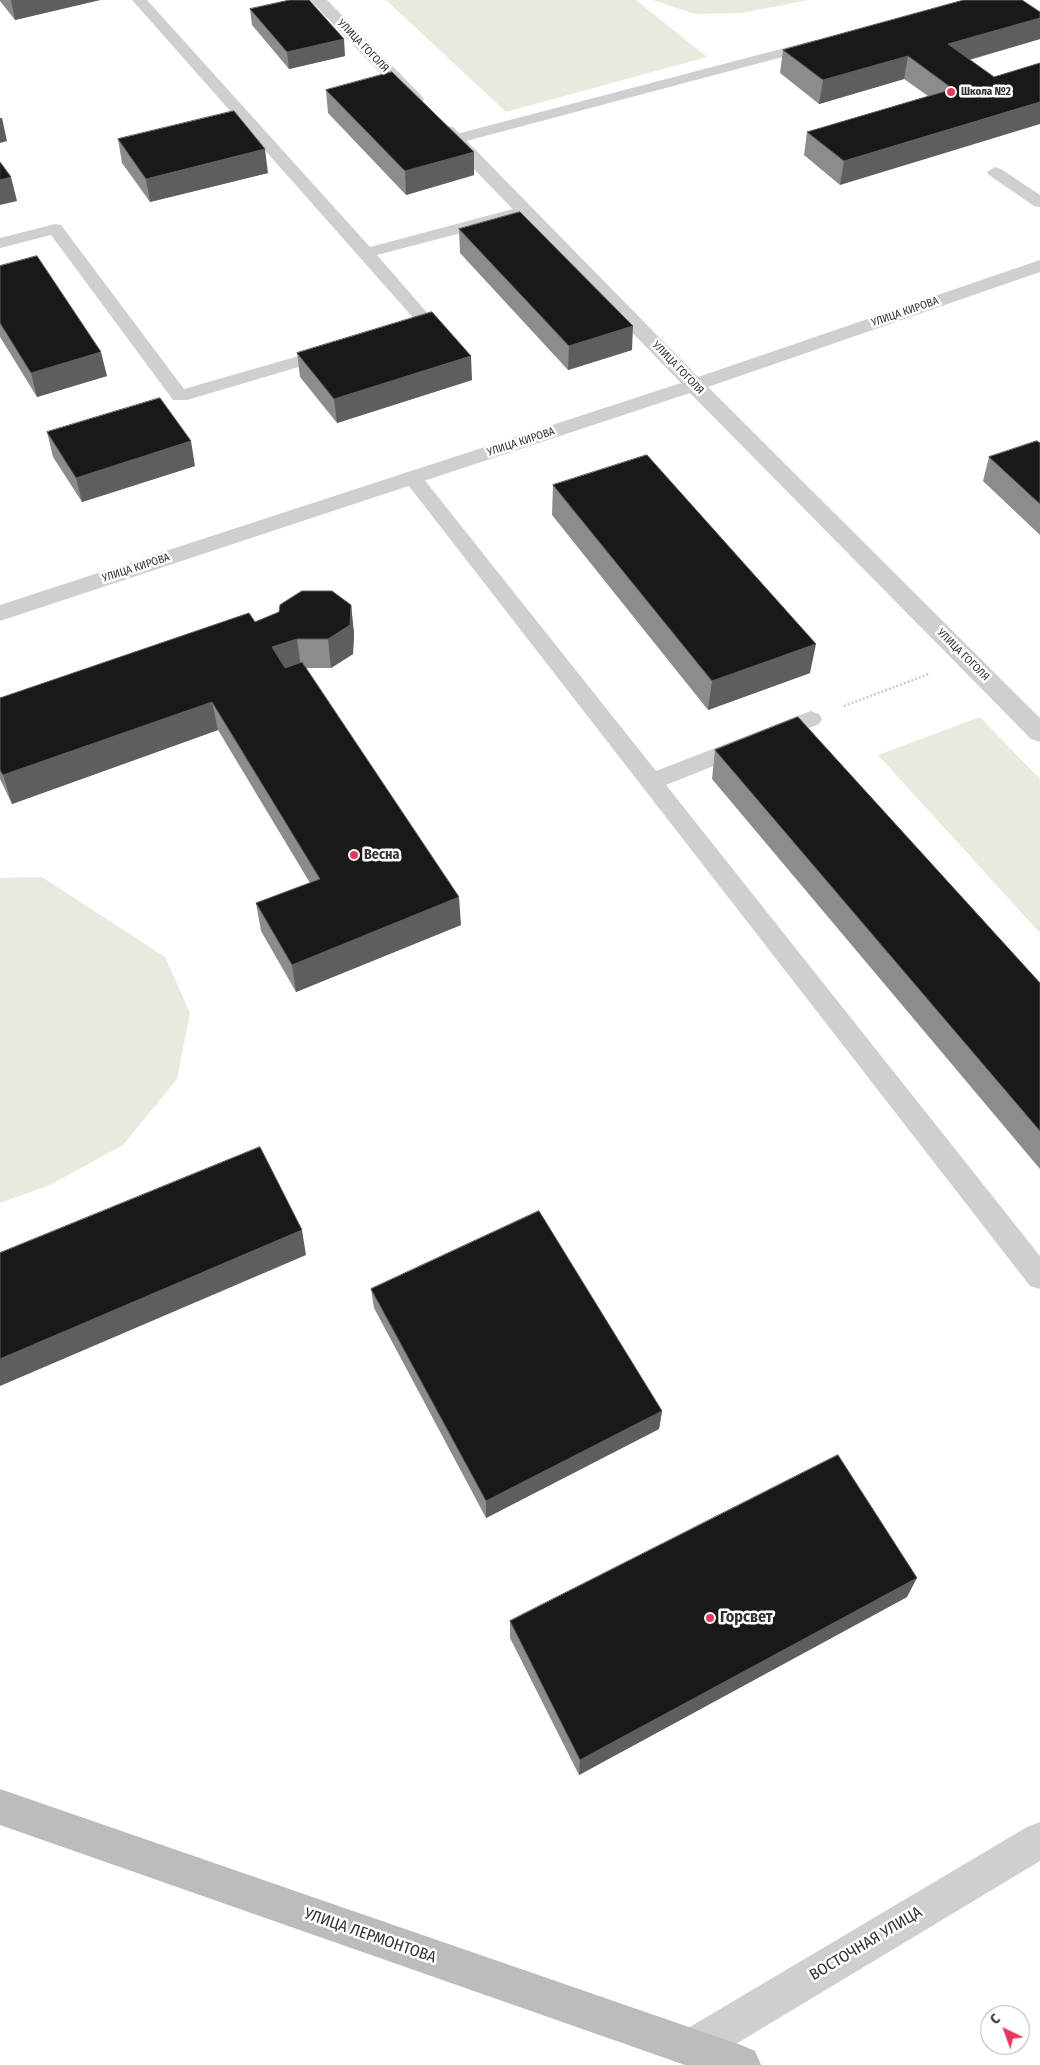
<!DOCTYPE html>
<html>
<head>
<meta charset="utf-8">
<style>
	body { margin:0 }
	#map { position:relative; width:1040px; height:2065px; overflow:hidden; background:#fff; font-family:"Fira Sans Condensed",sans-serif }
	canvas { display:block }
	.north { position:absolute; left:980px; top:2005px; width:50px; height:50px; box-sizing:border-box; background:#fff; border:1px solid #adadad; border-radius:50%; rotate:318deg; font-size:14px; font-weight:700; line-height:20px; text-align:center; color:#323232 }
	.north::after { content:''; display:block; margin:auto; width:18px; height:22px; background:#e6375e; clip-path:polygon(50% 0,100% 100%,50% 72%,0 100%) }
</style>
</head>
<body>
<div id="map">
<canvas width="1040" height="2065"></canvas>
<div class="north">С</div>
</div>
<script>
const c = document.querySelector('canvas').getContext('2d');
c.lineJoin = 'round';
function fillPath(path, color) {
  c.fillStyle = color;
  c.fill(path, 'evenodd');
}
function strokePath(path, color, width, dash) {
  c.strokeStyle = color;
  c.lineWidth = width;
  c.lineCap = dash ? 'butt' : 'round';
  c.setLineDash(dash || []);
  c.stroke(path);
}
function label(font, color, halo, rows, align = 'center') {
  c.font = font + ' "Fira Sans Condensed",sans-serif';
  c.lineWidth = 5;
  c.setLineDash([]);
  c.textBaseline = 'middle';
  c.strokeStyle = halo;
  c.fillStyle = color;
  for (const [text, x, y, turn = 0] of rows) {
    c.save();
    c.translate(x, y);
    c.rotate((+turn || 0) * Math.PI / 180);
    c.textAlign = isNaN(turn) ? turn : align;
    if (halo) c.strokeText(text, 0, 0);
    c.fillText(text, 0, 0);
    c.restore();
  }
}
const green = new Path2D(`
	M386,0H636L707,57L506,112Z
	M653,0H808L742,13L695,14Z
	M980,717L1040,779V933L878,755Z
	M42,877L165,957L190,1013L177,1079L123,1145L50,1185L0,1203V878Z`);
const path = new Path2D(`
	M844,706L929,674`);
const lane = new Path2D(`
	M132,0H147L370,247L524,206L530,207L532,211L530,215L377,255L436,323C430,331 407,336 398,334L395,330L398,326L416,321Z
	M815,40L820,41L822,44L820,47L455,144L447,139L449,136Z
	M995,167L1001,169L1040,195V207L1034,206L989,175L987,172Z
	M55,224L61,225L184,389L330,347L336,348L339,352L336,356L187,400H173L51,235L0,248V238Z
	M412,471L419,473L656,771L803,714L811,711L819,714L822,719L819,724L666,785L1040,1256V1289L1030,1286L405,481L402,477L405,473Z`);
const street = new Path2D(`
	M310,0H327L421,95L424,99L421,103H409Z
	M447,126L453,127L698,377L1040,260V272L708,387L1040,718V742L1031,739L690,393L0,621V605L681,383L441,135L438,131L441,127Z
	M1040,1822V1861L706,2062C696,2065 688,2065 678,2062L673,2048L678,2034L1027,1827Z`);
const secondary = new Path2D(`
	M0,1789L741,2045L755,2051L761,2065H685L0,1825Z`);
const wall = new Path2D(`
	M0,0H100L15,20L0,1Z
	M250,9L345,56L289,69L252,25Z
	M1040,12V39L970,60L994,77L840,185L804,155L807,132L928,96L904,79L819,104L780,73L783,50Z
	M326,90L474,152V175L406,195L328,113Z
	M118,139L268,173L150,202L122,163Z
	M459,229L632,350L568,370L460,253Z
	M0,266L107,376L37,397L0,337Z
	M297,353L472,380L337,423L300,377Z
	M47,432L195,466L82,502L53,457Z
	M1040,443V535L983,481L989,457Z
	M553,485L810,673L708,710L552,515Z
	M351,605L354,634L353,654L331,668H306L461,925L296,992L261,931L256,903L310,883L218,730L12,804L0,779V698L255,622Z
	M715,750L1040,983V1169L712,779Z
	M371,1289L662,1411L659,1429L486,1518L374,1308Z
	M907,1597L579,1775L510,1638V1621Z`);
const shadedWall = new Path2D(`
	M11,0H100L15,20Z
	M1040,18V39L943,67L948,44Z
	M344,39L345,56L289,69L287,52Z
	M908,56L904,79L819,104L823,80Z
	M1040,102V124L840,185L844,161Z
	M0,118H2L7,141L0,143Z
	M265,149L268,173L150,202L146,179Z
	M474,152V175L406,195L405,171Z
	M11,177L17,201L0,205V180Z
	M633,326L632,350L568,370L569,346Z
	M101,352L107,376L37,397L31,373Z
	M471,356L472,380L337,423L334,399Z
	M191,441L195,466L82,502L76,478Z
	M351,605L354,634L353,654L331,668L328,639Z
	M297,639L301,668L276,676L272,647Z
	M816,644L810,673L708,710L712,681Z
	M212,702L218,730L12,804L3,775Z
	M459,897L461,925L296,992L292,965Z
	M302,1230L306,1255L0,1386V1359Z
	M662,1411L659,1429L486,1518V1501Z
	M917,1578L907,1597L579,1775L580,1760Z`);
const building = new Path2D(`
	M290,0H309L344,39L287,52L250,9Z
	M964,0H1022L1040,12V18L948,44L994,77L1040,63V102L844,161L807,132L953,89L908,56L823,80L783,50Z
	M392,72L474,152L405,171L326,90Z
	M234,111L265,149L146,179L118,139Z
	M0,162L11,177L0,180Z
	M520,212L633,326L569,346L459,229Z
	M37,256L101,352L31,373L0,323V266Z
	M432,312L471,356L334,399L297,353Z
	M160,398L191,441L76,478L47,432Z
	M1037,441L1040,443V504L989,457Z
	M647,455L816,644L712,681L553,485Z
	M302,591H332L351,605L350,625L328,639H297L272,647L285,668L302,662L459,897L292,965L256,903L320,879L212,702L3,775L0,770V698L249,613L255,622L279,612L280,605Z
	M798,717L1040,983V1131L715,750Z
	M260,1147L302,1230L0,1359V1253Z
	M539,1211L662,1411L486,1501L371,1289Z
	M838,1455L917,1578L580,1760L510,1621Z`);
const markers = [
	[951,92,5,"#e6375e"],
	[354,855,5,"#e6375e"],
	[710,1618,5,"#e6375e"]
];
const farStreetnames = [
	["УЛИЦА ГОГОЛЯ",363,46,46],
	["УЛИЦА КИРОВА",905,312,-19],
	["УЛИЦА ГОГОЛЯ",678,368,46],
	["УЛИЦА КИРОВА",521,442,-18],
	["УЛИЦА КИРОВА",136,568,-18],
	["УЛИЦА ГОГОЛЯ",963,655,45]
];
const farPoinames = [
	["Школа №2",961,92]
];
const poiNames = [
	["Весна",364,855]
];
const nearPoinames = [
	["Горсвет",720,1618]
];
const nearStreetnames = [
	["УЛИЦА ЛЕРМОНТОВА",370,1936,19],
	["ВОСТОЧНАЯ УЛИЦА",866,1944,-31]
];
fillPath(green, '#e7ebdd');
strokePath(path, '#ccc', 2.5, [2, 2]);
fillPath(lane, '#cfcfcf');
fillPath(street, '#cfcfcf');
fillPath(secondary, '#bcbcbc');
fillPath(wall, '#8c8c8c');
fillPath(shadedWall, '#5e5e5e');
fillPath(building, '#191919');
strokePath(building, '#5e5e5e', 1);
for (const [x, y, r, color] of markers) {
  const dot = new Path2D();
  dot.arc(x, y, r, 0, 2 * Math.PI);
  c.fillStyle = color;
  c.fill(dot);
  strokePath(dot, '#fff', 2);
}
label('11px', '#323232', '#fff', farStreetnames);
label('bold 11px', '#323232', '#fff', farPoinames, 'left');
label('bold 14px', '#323232', '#fff', poiNames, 'left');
label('bold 16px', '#323232', '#fff', nearPoinames, 'left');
label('16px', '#323232', '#fff', nearStreetnames);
</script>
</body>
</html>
